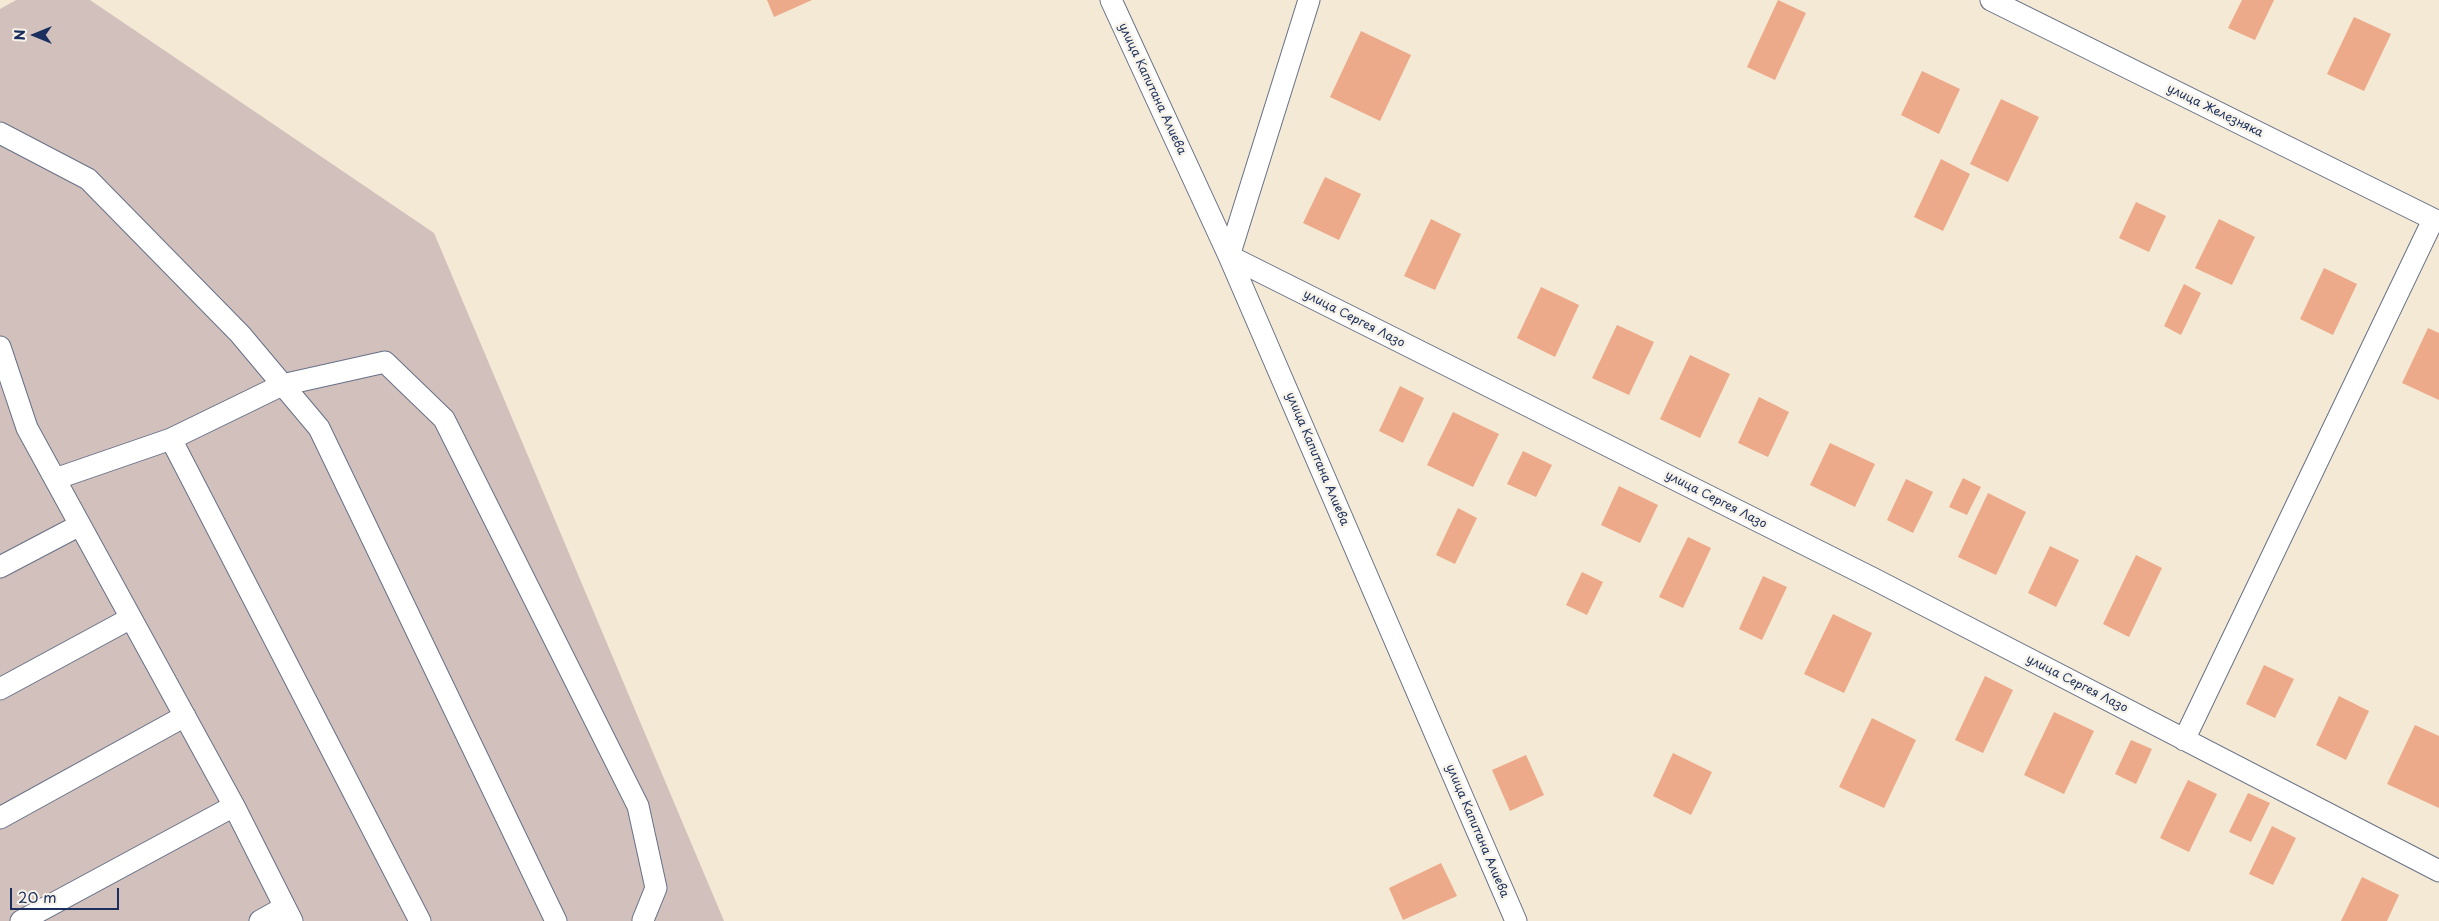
<!DOCTYPE html>
<html>
<head>
<meta charset="utf-8">
<style>
	body { margin:0 }
	#map { position:relative; width:2439px; height:921px; overflow:hidden; background:#f3e9d4; font-family:"Playpen Sans",sans-serif }
	canvas { display:block }
	.north { position:absolute; left:10px; top:10px; width:50px; height:50px; -webkit-text-stroke:4px #f7f3e8; paint-order:stroke; rotate:270deg; font-size:14px; font-weight:700; line-height:20px; text-align:center; color:#1b2f5e }
	.north::after { content:''; display:block; margin:auto; width:18px; height:22px; background:#1b2f5e; clip-path:polygon(50% 0,100% 100%,50% 72%,0 100%) }
	.scale { position:absolute; left:10px; top:888px; width:109px; height:22px; box-sizing:border-box; border:2px solid #1b2f5e; border-top:0; padding-left:6px; font-size:15px; line-height:18px; white-space:nowrap; color:#1b2f5e; -webkit-text-stroke:4px #f7f3e8; paint-order:stroke }
</style>
</head>
<body>
<div id="map">
<canvas width="2439" height="921"></canvas>
<div class="north">N</div>
<div class="scale">20 m</div>
</div>
<script>
const c = document.querySelector('canvas').getContext('2d');
c.lineJoin = 'round';
function fillPath(path, color) {
  c.fillStyle = color;
  c.fill(path, 'evenodd');
}
function strokePath(path, color, width, dash) {
  c.strokeStyle = color;
  c.lineWidth = width;
  c.lineCap = dash ? 'butt' : 'round';
  c.setLineDash(dash || []);
  c.stroke(path);
}
function label(font, color, halo, rows, align = 'center') {
  c.font = font + ' "Playpen Sans",sans-serif';
  c.lineWidth = 5;
  c.setLineDash([]);
  c.textBaseline = 'middle';
  c.strokeStyle = halo;
  c.fillStyle = color;
  for (const [text, x, y, turn = 0] of rows) {
    c.save();
    c.translate(x, y);
    c.rotate((+turn || 0) * Math.PI / 180);
    c.textAlign = isNaN(turn) ? turn : align;
    if (halo) c.strokeText(text, 0, 0);
    c.fillText(text, 0, 0);
    c.restore();
  }
}
const industrial = new Path2D(`
	M16,0H90L434,233L724,921H0V9Z`);
const building = new Path2D(`
	M767,0H812L774,17Z
	M1778,0L1806,13L1775,80L1747,67Z
	M2242,0H2274L2255,40L2228,28Z
	M2354,17L2391,34L2364,91L2327,74Z
	M1361,31L1411,55L1380,121L1330,97Z
	M1922,71L1960,89L1939,134L1901,115Z
	M2001,99L2039,117L2008,182L1970,164Z
	M1941,159L1970,174L1943,231L1914,217Z
	M1325,177L1361,194L1339,240L1303,223Z
	M2136,202L2166,216L2149,252L2119,238Z
	M1431,219L1461,234L1435,290L1404,276Z
	M2219,219L2255,237L2232,285L2195,268Z
	M2324,268L2357,284L2333,335L2300,319Z
	M2184,284L2201,293L2181,335L2164,326Z
	M1541,287L1579,305L1555,357L1517,338Z
	M1617,325L1654,342L1629,395L1592,378Z
	M2428,328L2439,333V400L2402,383Z
	M1690,355L1730,374L1700,438L1660,419Z
	M1400,386L1424,398L1403,443L1379,431Z
	M1759,397L1789,412L1768,457L1738,443Z
	M1453,412L1499,434L1473,487L1427,465Z
	M1830,443L1875,464L1855,507L1810,485Z
	M1523,451L1552,465L1536,497L1507,484Z
	M1963,478L1981,487L1967,515L1949,507Z
	M1906,479L1933,492L1913,533L1887,520Z
	M1619,486L1658,505L1640,543L1601,525Z
	M1988,493L2026,512L1996,575L1958,557Z
	M1458,508L1477,518L1455,564L1436,555Z
	M1688,537L1711,548L1683,608L1659,597Z
	M2050,546L2079,560L2056,607L2028,593Z
	M2136,555L2162,568L2129,637L2103,624Z
	M1582,572L1603,582L1587,615L1566,605Z
	M1763,576L1787,587L1762,640L1739,629Z
	M1833,614L1872,633L1844,693L1804,674Z
	M2264,665L2294,679L2275,718L2246,704Z
	M1985,676L2013,690L1983,753L1955,740Z
	M2339,696L2369,711L2346,760L2316,745Z
	M2054,712L2094,731L2064,794L2024,775Z
	M1872,718L1916,740L1884,808L1839,787Z
	M2415,725L2439,736V808L2387,784Z
	M2131,740L2152,749L2136,784L2115,774Z
	M1673,753L1712,772L1691,815L1653,796Z
	M1526,755L1544,795L1510,811L1492,770Z
	M2188,780L2217,794L2189,852L2160,838Z
	M2248,793L2270,803L2251,842L2229,832Z
	M2272,826L2296,838L2273,885L2249,874Z
	M1441,863L1457,896L1403,920L1389,888Z
	M2362,877L2399,895L2387,921H2341Z`);
const lane = new Path2D(`
	M1111,0L1229,256L1516,921
	M1309,0L1229,256L1874,579L2439,871
	M1991,0L2439,222
	M0,133L88,179L240,334L319,428L556,921
	M0,347L27,428L234,806L292,921
	M171,439L420,921
	M55,479L171,439L282,385L385,362L444,419L638,806L656,888L643,920
	M0,567L80,525
	M0,689L131,618
	M2184,740L2433,220
	M0,818L185,716
	M21,921L234,806
	M260,921L285,907`);
const streetNames = [
	["улица Капитана Алиева",1152,89,65],
	["улица Железняка",2215,111,26],
	["улица Сергея Лазо",1354,319,27],
	["улица Капитана Алиева",1317,459,67],
	["улица Сергея Лазо",1716,500,27],
	["улица Сергея Лазо",2077,684,27],
	["улица Капитана Алиева",1477,831,67]
];
fillPath(industrial, '#d1c0bc');
fillPath(building, '#edaa8a');
strokePath(lane, '#677087', 23);
strokePath(lane, '#fff', 21);
label('12px', '#1b2f5e', '#f7f3e8', streetNames);
</script>
</body>
</html>
